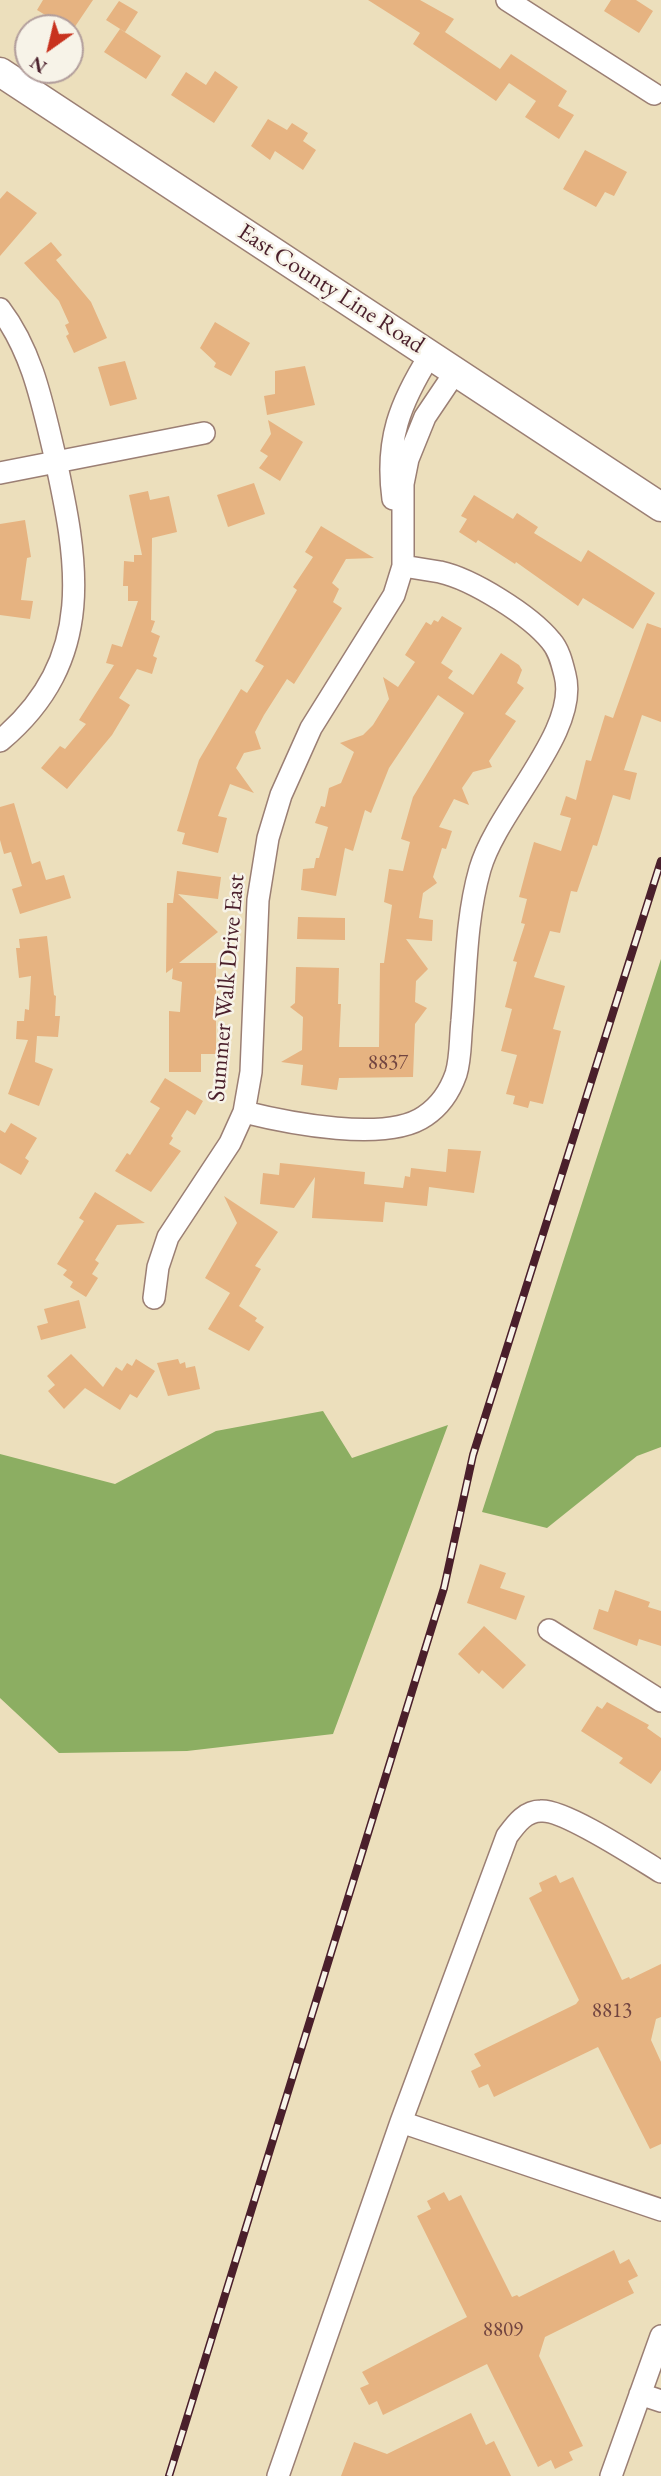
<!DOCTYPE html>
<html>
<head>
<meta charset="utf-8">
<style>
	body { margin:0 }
	#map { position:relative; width:661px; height:2476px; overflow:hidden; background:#ecdfbc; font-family:"EB Garamond",serif }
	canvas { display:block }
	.north { position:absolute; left:14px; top:14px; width:70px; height:70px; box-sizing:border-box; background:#f7f3e8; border:2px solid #b29e9c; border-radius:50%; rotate:214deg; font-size:19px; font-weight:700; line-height:28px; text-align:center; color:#4a1f2b }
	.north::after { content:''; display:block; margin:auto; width:24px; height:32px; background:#c8321e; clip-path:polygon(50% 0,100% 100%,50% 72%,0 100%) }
</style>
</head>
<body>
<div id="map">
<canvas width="661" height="2476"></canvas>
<div class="north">N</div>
</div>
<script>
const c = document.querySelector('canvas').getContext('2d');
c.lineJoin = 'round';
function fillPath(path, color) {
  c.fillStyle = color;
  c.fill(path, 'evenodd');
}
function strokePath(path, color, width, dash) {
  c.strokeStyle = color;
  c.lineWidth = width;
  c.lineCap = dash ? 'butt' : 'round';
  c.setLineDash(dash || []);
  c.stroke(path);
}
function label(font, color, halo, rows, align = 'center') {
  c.font = font + ' "EB Garamond",serif';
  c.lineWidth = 5;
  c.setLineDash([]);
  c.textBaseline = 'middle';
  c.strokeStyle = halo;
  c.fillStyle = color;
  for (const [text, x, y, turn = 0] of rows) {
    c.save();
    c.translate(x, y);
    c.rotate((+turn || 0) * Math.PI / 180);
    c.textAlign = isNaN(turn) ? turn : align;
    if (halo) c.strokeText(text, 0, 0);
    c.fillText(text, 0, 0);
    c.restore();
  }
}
const forest = new Path2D(`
	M661,959V1447L637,1456L547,1528L482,1512Z
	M323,1411L352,1458L448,1425L333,1734L187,1751L59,1753L0,1698V1454L115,1484L216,1431Z`);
const building = new Path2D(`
	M43,0H93L72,31L37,10Z
	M368,0H420L454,19L445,32L500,69L511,54L567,91L558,106L574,115L559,139L525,117L536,101L509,83L496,101L413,44L420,33Z
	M611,0H636L653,11L639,33L604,11Z
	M119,1L138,12L125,32L106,20Z
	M120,29L161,56L146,79L104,52Z
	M215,71L238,87L214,123L171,95L186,72L206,85Z
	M268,119L287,130L292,123L308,133L303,141L316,150L303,170L275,151L270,160L251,146Z
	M585,150L627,172L614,196L605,192L596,207L563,189Z
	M7,191L37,213L0,256V199Z
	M51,242L62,255L56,260L91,302L107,338L74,353L66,336L69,334L65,325L69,323L59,301L24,263Z
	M215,322L250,343L231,376L214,367L216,363L200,348Z
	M125,361L137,399L110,406L98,367Z
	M305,366L315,405L267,415L264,396L275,394V371Z
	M268,420L303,442L280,481L259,468L268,456L260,451L271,434Z
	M254,483L265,514L228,527L217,495Z
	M148,491L150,500L169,496L177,532L152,538L151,620L155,621L151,632L160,636L153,656L157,658L152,674L137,669L119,698L130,705L112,735L67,789L41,768L60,746L65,749L86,724L79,720L114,665L106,663L112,644L122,647L138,601H128V586H123L124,561L134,562V555H142L129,495Z
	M474,495L513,519L517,513L538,527L534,533L581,562L588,550L655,593L633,629L583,598L578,606L516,562L515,564L478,540L476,543L459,532L467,519L461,516Z
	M25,520L31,557L27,558L21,600L33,601L30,619L0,615V524Z
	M321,526L374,558L346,559L332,583L339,589L333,602L342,608L294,684L287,679L264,715L255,732L261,749L244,753L236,768L254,793L230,784L218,816L227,818L218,853L182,844L185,833L177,831L199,760L241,689L247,693L264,666L255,661L297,590L293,587L313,557L305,552Z
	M442,616L462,628L441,663L453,671L448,678L473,695L501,653L519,665L522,670L517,683L524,688L505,714L516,721L489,761L492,767L473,772L462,788L469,805L454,799L439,827L452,831L446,849L442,848L433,877L437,883L423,893L419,918L433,920L432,941L406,939L428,969L416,981L415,1002L427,1008L415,1024L413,1077L339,1078L337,1090L301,1085L303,1065L281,1062L302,1050L303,1017L290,1007L295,1003L296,967L339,968L338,1004H341L339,1047H379L380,963H384L392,905L384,902L389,869L403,871L410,842L401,839L413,797L464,713L438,695L389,768L371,813L365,810L353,851L345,848L336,896L301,890L303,869L314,868L316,858H319L328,827L315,823L321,806L325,807L329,788L341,783L354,752L340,743L363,735L373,725L389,699L383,677L398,687L415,662L405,655L426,622L431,625L434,620L438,622Z
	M647,623L661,628V722L642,715L624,770L637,773L630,800L613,795L597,846L593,845L577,892L571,891L560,933L550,931L534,977L565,986L553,1029L561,1031L543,1104L530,1101L528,1108L513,1104L515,1096L506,1094L517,1055L501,1051L512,1009L505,1007L517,962L513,961L525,924L521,923L527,899L519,897L530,856L534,842L561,851L571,818L560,815L566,796L576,800L586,760L591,761L605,715L613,718Z
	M14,803L32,864L40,861L46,880L64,875L71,898L20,914L12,889L22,886L11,852L4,854L0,840V807Z
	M177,871L221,877L218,899L178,894L218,932L179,963H216V1054H201V1072H169V1011L180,1012L182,982L172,979L173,968L166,973L167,903H173Z
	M298,917L345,918V940L297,939Z
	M47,936L54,995L56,996L55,1016H60L58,1037L37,1036L35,1062L53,1069L39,1106L8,1094L28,1040L16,1039L17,1021H24L25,1009L29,1010L31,976L19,978L16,948H20L19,939Z
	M165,1078L203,1101L195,1115L187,1110L171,1136L173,1138L169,1144L181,1151L151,1192L115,1171L127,1153L130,1155L160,1108L150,1102Z
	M11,1123L37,1138L25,1158L29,1161L21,1175L0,1163V1130L5,1133Z
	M448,1149L481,1151L474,1193L429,1187L427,1206L385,1202L383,1222L312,1218L315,1177L294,1208L260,1204L263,1173L279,1175L280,1163L365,1172L364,1184L403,1188L405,1176L410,1177L411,1168L446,1172Z
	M95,1192L145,1223L117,1225L95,1260L99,1263L92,1274L98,1278L86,1297L70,1287L73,1282L63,1275L67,1270L57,1264L84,1221L79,1218Z
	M224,1196L278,1232L255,1266L261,1269L239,1306L257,1318L255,1321L264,1327L249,1351L208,1329L230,1293L205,1278L237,1223Z
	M79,1300L86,1328L41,1340L37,1326L48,1323L44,1309Z
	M71,1354L103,1387L116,1367L122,1371L127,1363L132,1366L136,1359L155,1371L137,1398L130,1394L120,1410L85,1388L64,1409L48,1391L55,1385L47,1376Z
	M178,1359L180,1364L185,1362L186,1368L195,1366L200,1389L168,1396L157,1363Z
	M480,1564L506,1573L500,1588L525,1596L516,1620L467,1603Z
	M615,1590L650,1602L648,1607L661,1611V1646L639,1639L637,1646L593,1629L599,1609L608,1612Z
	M484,1626L526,1665L503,1689L482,1670L479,1674L458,1654Z
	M607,1702L649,1725L647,1728L661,1738V1770L651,1784L619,1763L623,1758L581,1731L597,1706L602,1709Z
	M556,1875L560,1883L573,1877L622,1980L629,1977L630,1979L661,1964V2017L656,2019L651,2040L661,2062V2144L650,2149L598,2047L494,2097L488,2084L479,2088L471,2071L481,2066L474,2054L576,2004L579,2000L529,1898L542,1891L539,1883Z
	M444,2192L449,2201L461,2195L512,2297L517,2295L519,2297L614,2250L620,2264L629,2259L638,2276L628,2281L634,2293L545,2337L539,2356L583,2446L569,2452L573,2460L555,2469L551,2460L538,2467L487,2364L383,2415L377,2401L369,2405L360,2388L369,2384L362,2372L467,2317L417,2216L431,2209L427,2201Z
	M471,2413L486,2445L494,2441L511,2476H341L354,2442L387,2454Z`);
const minor = new Path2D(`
	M507,0L654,94
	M0,309C32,351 42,402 54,452C78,561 98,659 0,741
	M0,473L204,433
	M393,499C385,440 400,403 430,355
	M244,1112C288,1123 387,1143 425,1116C440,1106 450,1091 456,1074C461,1058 460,1039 462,1021C466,971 466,918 480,869C497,809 580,731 565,675C562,663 559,650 551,641C530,615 472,579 440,572C428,570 415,568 403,566
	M154,1298L158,1267L168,1237L230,1143L244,1112L251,1072L258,900L268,838L281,795L311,728L394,595L403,566V484L408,459L425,417L456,371
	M549,1630L661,1701
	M401,2122L661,2210
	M640,2394L661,2401
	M278,2476L401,2122L507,1836C516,1824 525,1811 541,1811C564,1809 638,1858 661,1872
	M611,2476L661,2336`);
const major = new Path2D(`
	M0,72L661,507`);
const rail = new Path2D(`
	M169,2476L444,1588L473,1455L661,861`);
const numberNames = [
	["8837",388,1063],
	["8813",612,2011],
	["8809",503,2330]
];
const streetNames = [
	["East County Line Road",331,289,33],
	["Summer Walk Drive East",227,988,-85]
];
fillPath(forest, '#8cae62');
fillPath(building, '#e6b381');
strokePath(minor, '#9b7f74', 24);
strokePath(major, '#9b7f74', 31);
strokePath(minor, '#fff', 21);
strokePath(major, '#fff', 28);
strokePath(rail, '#4a1f2b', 8);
strokePath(rail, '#f7f3e8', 5, [16]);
label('21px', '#714440', null, numberNames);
label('24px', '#4a1f2b', '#f7f3e8', streetNames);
</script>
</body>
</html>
